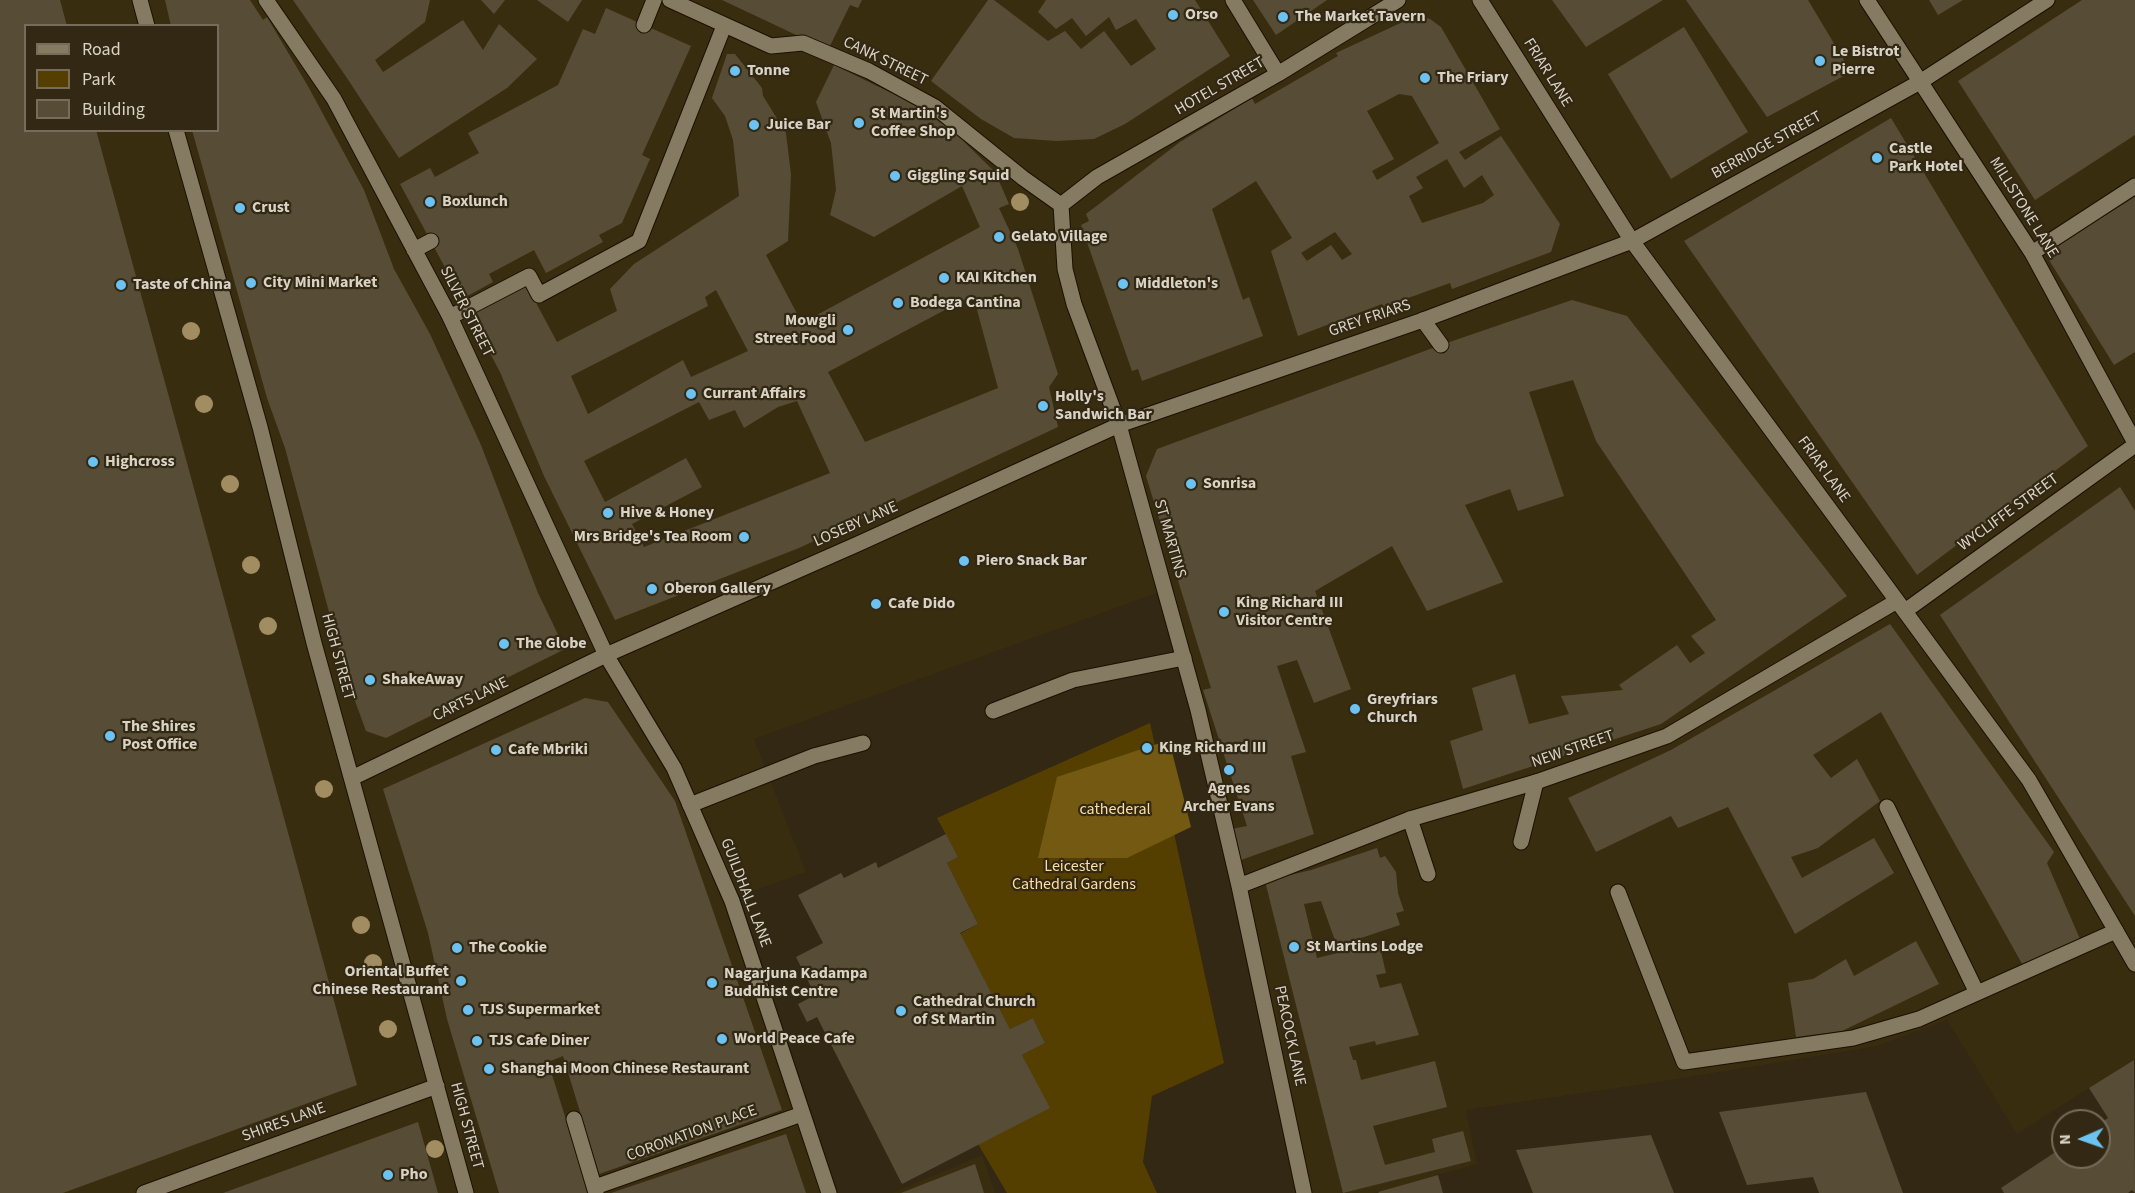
<!DOCTYPE html>
<html>
<head>
<meta charset="utf-8">
<style>
	body { margin:0 }
	#map { position:relative; width:2135px; height:1193px; overflow:hidden; background:#322813; font-family:"Source Sans 3",sans-serif }
	canvas { display:block }
	.legend { position:absolute; left:24px; top:24px; width:195px; height:108px; box-sizing:border-box; background:#322813; border:2px solid #756c5b; margin:0; padding:8px 10px; list-style:none; font-size:18px; color:#d9d3c6 }
	.legend li { display:flex; align-items:center; gap:12px; height:30px }
	.legend b { width:30px; border:2px solid #756c5b }
	.north { position:absolute; left:2051px; top:1109px; width:60px; height:60px; box-sizing:border-box; background:#322813; border:2px solid #756c5b; border-radius:50%; rotate:268deg; font-size:16px; font-weight:700; line-height:24px; text-align:center; color:#d9d3c6 }
	.north::after { content:''; display:block; margin:auto; width:21px; height:27px; background:#6cc3f2; clip-path:polygon(50% 0,100% 100%,50% 72%,0 100%) }
</style>
</head>
<body>
<div id="map">
<canvas width="2135" height="1193"></canvas>
<ul class="legend">
<li><b style="height:8px;background:#857a62"></b>Road</li>
<li><b style="height:16px;background:#553f00"></b>Park</li>
<li><b style="height:16px;background:#574d36"></b>Building</li>
</ul>
<div class="north">N</div>
</div>
<script>
const c = document.querySelector('canvas').getContext('2d');
c.lineJoin = 'round';
function fillPath(path, color) {
  c.fillStyle = color;
  c.fill(path, 'evenodd');
}
function strokePath(path, color, width, dash) {
  c.strokeStyle = color;
  c.lineWidth = width;
  c.lineCap = dash ? 'butt' : 'round';
  c.setLineDash(dash || []);
  c.stroke(path);
}
function label(font, color, halo, rows, align = 'center') {
  c.font = font + ' "Source Sans 3",sans-serif';
  c.lineWidth = 4.5;
  c.setLineDash([]);
  c.textBaseline = 'middle';
  c.strokeStyle = halo;
  c.fillStyle = color;
  for (const [text, x, y, turn = 0] of rows) {
    c.save();
    c.translate(x, y);
    c.rotate((+turn || 0) * Math.PI / 180);
    c.textAlign = isNaN(turn) ? turn : align;
    if (halo) c.strokeText(text, 0, 0);
    c.fillText(text, 0, 0);
    c.restore();
  }
}
const built = new Path2D(`
	M0,0H2135V1059L2017,1134L1947,1020L1877,1046L1665,1081L1466,1110L1477,1164L1374,1193H1304L1165,590L754,739L806,872L730,899L829,1193H0ZM26,26H218V130H26Z
	M982,1155L995,1193H892Z`);
const green = new Path2D(`
	M1150,723L1224,1063L1152,1096L1143,1162L1157,1193H1007L978,1144L1049,1108L1022,1055L1045,1043L1033,1018L1010,1029L960,934L978,924L947,863L958,857L937,818Z`);
const forest = new Path2D(`
	M1169,740L1191,827L1127,858H1038L1057,777Z`);
const building = new Path2D(`
	M0,0H60L67,26H26V130H96L357,1085L63,1193H0Z
	M165,0H250L263,20L267,17L309,88L364,190L394,269L430,334L481,445L538,593L565,649L386,738L366,731L347,679L285,448L267,398L192,130H218V26H171Z
	M293,0H430L425,22L375,60L383,72L463,20L483,50L499,24L537,59L507,88L399,158L347,78Z
	M481,0H505L494,14Z
	M537,0H582L568,22Z
	M722,0H862L858,8L850,5L828,50Z
	M988,0H994L1048,41L1065,31L1081,49L1104,31L1131,66L1156,49L1136,19L1116,30L1109,17L1086,36L1072,18L1056,29L1038,12L1046,0H1195L1230,56L1125,124L1094,139L1056,141L1014,138L981,119L931,81Z
	M1253,0H1327L1276,35Z
	M1552,0H1663L1586,47Z
	M1686,0H1808L1851,72L1767,117Z
	M1929,0H1963L1938,15Z
	M2082,0H2135V135L2035,200L1958,81Z
	M606,8L691,46L642,155L650,159L622,223L599,235L603,242L546,273L534,250L489,274L493,282L462,299L400,184L430,168L435,177L479,153L468,133L558,85L583,29L595,34Z
	M1420,16L1430,19L1441,27L1500,129L1459,152L1465,160L1501,136L1560,224L1551,252L1452,289L1450,283L1383,307L1382,304L1298,336L1271,251L1292,238L1256,181L1212,209L1243,300L1249,297L1263,336L1142,381L1138,369L1132,371L1081,225L1089,221L1086,214L1180,142L1252,98L1255,104L1338,56L1336,53L1409,19ZM1399,94L1412,96L1439,143L1377,180L1372,171L1394,159L1367,111ZM1447,159L1464,188L1482,175L1494,195L1483,203L1422,223L1409,196L1423,188L1416,177ZM1335,232L1352,254L1342,260L1331,245L1307,261L1301,253Z
	M1684,27L1748,132L1671,179L1608,74Z
	M727,54H735L762,88L763,96L786,133L791,175L788,241L766,255L802,323L980,227L962,186L874,237L830,215L836,190L831,143L816,102L834,65L910,102L953,131L995,172L1009,204L999,208L1018,249L1058,374L1049,387L1058,427L799,548L615,620L544,476L500,372L469,314L526,284L557,342L617,311L610,289L634,264L739,196L733,140L725,116L712,98ZM716,290L748,351L691,377L683,360L588,414L571,376L708,306L705,297ZM973,295L998,388L865,442L828,372ZM797,401L830,473L644,547L632,524L702,487L686,458L605,502L584,461L699,402L709,420L735,410L744,428L778,407Z
	M1891,118L2088,446L1917,575L1684,241Z
	M2135,197V352L2114,365L2049,260L2053,247Z
	M1572,300L1627,316L1847,596L1661,724L1463,789L1450,741L1483,730L1472,688L1515,674L1529,724L1569,714L1561,696L1623,690L1619,685L1677,645L1690,663L1705,653L1691,636L1716,620L1596,441L1573,380L1529,392L1564,496L1518,511L1510,489L1465,505L1503,582L1427,611L1392,546L1315,591L1351,689L1314,703L1297,660L1277,666L1306,752L1291,756L1314,834L1241,860L1232,829L1247,826L1203,690L1211,688L1146,476L1157,449L1441,345Z
	M2120,487L2135,511V916L1940,615Z
	M1890,624L2054,852L2047,863L2080,939L2025,969L1881,712L1813,755L1831,778L1857,759L1880,801L1818,848L1791,857L1802,878L1874,838L1894,873L1795,934L1728,807L1678,828L1671,816L1596,852L1568,798L1671,750Z
	M585,698L608,702L675,801L782,1110L599,1174L563,1056L548,1062L589,1193H499L447,1019L428,933L383,789Z
	M946,834L958,857L947,863L978,924L960,933L1010,1029L1033,1018L1045,1043L1022,1055L1050,1108L902,1184L817,1017L807,1022L798,1004L815,995L796,957L823,943L798,895L841,873L844,878L876,862L878,868Z
	M1377,848L1380,858L1385,856L1396,872L1398,893L1404,911L1396,913L1400,925L1337,946L1321,901L1304,904L1317,958L1379,943L1386,973L1376,975L1380,988L1401,983L1419,1035L1376,1045L1375,1041L1349,1047L1353,1060H1356L1361,1080L1435,1061L1447,1107L1373,1126L1385,1165L1435,1152L1432,1139L1463,1131L1471,1161L1343,1193L1265,881L1311,870Z
	M1916,941L1939,984L1842,1031L1796,1037L1788,983L1813,979L1846,959L1854,976Z
	M2134,1060L2135,1193L2132,1190L2128,1193H2004L2001,1188L2063,1147V1157H2099V1124L2108,1118L2089,1088Z
	M1866,1092L1903,1193H1819L1813,1177L1747,1185L1719,1112Z
	M418,1122L438,1193H223Z
	M786,1134L806,1193H611Z
	M1651,1135L1674,1193H1533L1516,1150Z
	M975,1164L984,1193H901Z
	M1438,1175L1443,1193H1379L1378,1192Z`);
const lane = new Path2D(`
	M450,317L529,276L539,295L639,241L724,26
	M1423,320L1441,345
	M993,711L1073,680L1184,658
	M690,805L814,756L863,743
	M1887,807L1977,993
	M1410,819L1428,874
	M1521,842L1536,782
	M1618,892L1684,1062L1853,1038L1919,1019L2116,931
	M574,1119L596,1193
	M595,1187L802,1114`);
const street = new Path2D(`
	M140,0L147,26
	M266,0L334,99L450,317L606,655L674,768L732,901L829,1193
	M670,0L771,46L803,43L869,71L935,107L1023,178L1061,205
	M1233,0L1278,74
	M1480,0L1632,241L2029,780L2135,964
	M1867,0L2032,253L2135,443
	M644,25L654,0
	M176,130L260,427L314,643L466,1193
	M1061,205L1065,269L1074,304L1119,425L1198,710L1239,886L1304,1193
	M1061,205L1097,177L1278,74L1398,0
	M414,250L431,241
	M2032,253L2135,186
	M1905,611L2135,445
	M352,778L606,655L860,543L1119,425L1423,320L1632,241L1920,82L2047,0
	M1239,886L1410,819L1536,782L1667,736L1897,601
	M144,1193L437,1086`);
const trees = [
	[1020,202],
	[191,331],
	[204,404],
	[230,484],
	[251,565],
	[268,626],
	[324,789],
	[361,925],
	[373,963],
	[388,1029],
	[435,1149]
];
const markers = [
	[1173,15,6,"#6cc3f2"],
	[1283,17,6,"#6cc3f2"],
	[1820,61,6,"#6cc3f2"],
	[735,71,6,"#6cc3f2"],
	[1425,78,6,"#6cc3f2"],
	[859,123,6,"#6cc3f2"],
	[754,125,6,"#6cc3f2"],
	[1877,158,6,"#6cc3f2"],
	[895,176,6,"#6cc3f2"],
	[430,202,6,"#6cc3f2"],
	[240,208,6,"#6cc3f2"],
	[999,237,6,"#6cc3f2"],
	[944,278,6,"#6cc3f2"],
	[251,283,6,"#6cc3f2"],
	[1123,284,6,"#6cc3f2"],
	[121,285,6,"#6cc3f2"],
	[898,303,6,"#6cc3f2"],
	[848,330,6,"#6cc3f2"],
	[691,394,6,"#6cc3f2"],
	[1043,406,6,"#6cc3f2"],
	[93,462,6,"#6cc3f2"],
	[1191,484,6,"#6cc3f2"],
	[608,513,6,"#6cc3f2"],
	[744,537,6,"#6cc3f2"],
	[964,561,6,"#6cc3f2"],
	[652,589,6,"#6cc3f2"],
	[876,604,6,"#6cc3f2"],
	[1224,612,6,"#6cc3f2"],
	[504,644,6,"#6cc3f2"],
	[370,680,6,"#6cc3f2"],
	[1355,709,6,"#6cc3f2"],
	[110,736,6,"#6cc3f2"],
	[1147,748,6,"#6cc3f2"],
	[496,750,6,"#6cc3f2"],
	[1229,770,6,"#6cc3f2"],
	[1294,947,6,"#6cc3f2"],
	[457,948,6,"#6cc3f2"],
	[461,981,6,"#6cc3f2"],
	[712,983,6,"#6cc3f2"],
	[468,1010,6,"#6cc3f2"],
	[901,1011,6,"#6cc3f2"],
	[722,1039,6,"#6cc3f2"],
	[477,1041,6,"#6cc3f2"],
	[489,1069,6,"#6cc3f2"],
	[388,1175,6,"#6cc3f2"]
];
const poiNames = [
	["Orso",1185,15],
	["The Market Tavern",1295,17],
	["Le Bistrot",1832,52],
	["Pierre",1832,70],
	["Tonne",747,71],
	["The Friary",1437,78],
	["St Martin's",871,114],
	["Coffee Shop",871,132],
	["Juice Bar",766,125],
	["Castle",1889,149],
	["Park Hotel",1889,167],
	["Giggling Squid",907,176],
	["Boxlunch",442,202],
	["Crust",252,208],
	["Gelato Village",1011,237],
	["KAI Kitchen",956,278],
	["City Mini Market",263,283],
	["Middleton's",1135,284],
	["Taste of China",133,285],
	["Bodega Cantina",910,303],
	["Mowgli",836,321,"right"],
	["Street Food",836,339,"right"],
	["Currant Affairs",703,394],
	["Holly's",1055,397],
	["Sandwich Bar",1055,415],
	["Highcross",105,462],
	["Sonrisa",1203,484],
	["Hive & Honey",620,513],
	["Mrs Bridge's Tea Room",732,537,"right"],
	["Piero Snack Bar",976,561],
	["Oberon Gallery",664,589],
	["King Richard III",1236,603],
	["Visitor Centre",1236,621],
	["Cafe Dido",888,604],
	["The Globe",516,644],
	["ShakeAway",382,680],
	["Greyfriars",1367,700],
	["Church",1367,718],
	["The Shires",122,727],
	["Post Office",122,745],
	["King Richard III",1159,748],
	["Cafe Mbriki",508,750],
	["Agnes",1229,789,"center"],
	["Archer Evans",1229,807,"center"],
	["St Martins Lodge",1306,947],
	["The Cookie",469,948],
	["Oriental Buffet",449,972,"right"],
	["Chinese Restaurant",449,990,"right"],
	["Nagarjuna Kadampa",724,974],
	["Buddhist Centre",724,992],
	["Cathedral Church",913,1002],
	["of St Martin",913,1020],
	["TJS Supermarket",480,1010],
	["World Peace Cafe",734,1039],
	["TJS Cafe Diner",489,1041],
	["Shanghai Moon Chinese Restaurant",501,1069],
	["Pho",400,1175]
];
const streetNames = [
	["CANK STREET",885,62,26],
	["FRIAR LANE",1547,73,58],
	["HOTEL STREET",1220,87,-30],
	["BERRIDGE STREET",1767,146,-29],
	["MILLSTONE LANE",2023,208,58],
	["SILVER STREET",466,312,63],
	["GREY FRIARS",1370,319,-19],
	["FRIAR LANE",1823,470,54],
	["WYCLIFFE STREET",2009,513,-36],
	["LOSEBY LANE",856,525,-24],
	["ST MARTINS",1169,539,74],
	["HIGH STREET",337,657,75],
	["CARTS LANE",471,700,-26],
	["NEW STREET",1573,750,-19],
	["GUILDHALL LANE",745,893,69],
	["PEACOCK LANE",1289,1036,78],
	["SHIRES LANE",284,1123,-20],
	["HIGH STREET",466,1126,75],
	["CORONATION PLACE",692,1134,-20]
];
const parkNames = [
	["cathederal",1115,810],
	["Leicester",1074,867],
	["Cathedral Gardens",1074,885]
];
fillPath(built, '#392d10');
fillPath(green, '#553f00');
fillPath(forest, '#735912');
fillPath(building, '#574d36');
strokePath(lane, '#1a1100', 17);
strokePath(street, '#1a1100', 17);
strokePath(lane, '#857a62', 15);
strokePath(street, '#857a62', 15);
c.fillStyle = '#a18d61';
for (const [x, y] of trees) {
  c.beginPath();
  c.arc(x, y, 9, 0, 2 * Math.PI);
  c.fill();
}
for (const [x, y, r, color] of markers) {
  const dot = new Path2D();
  dot.arc(x, y, r, 0, 2 * Math.PI);
  c.fillStyle = color;
  c.fill(dot);
  strokePath(dot, '#322813', 2);
}
label('bold 16px', '#d9d3c6', '#322813', poiNames, 'left');
label('16px', '#d9d3c6', '#322813', streetNames);
label('16px', '#fbdfa0', '#322813', parkNames);
</script>
</body>
</html>
